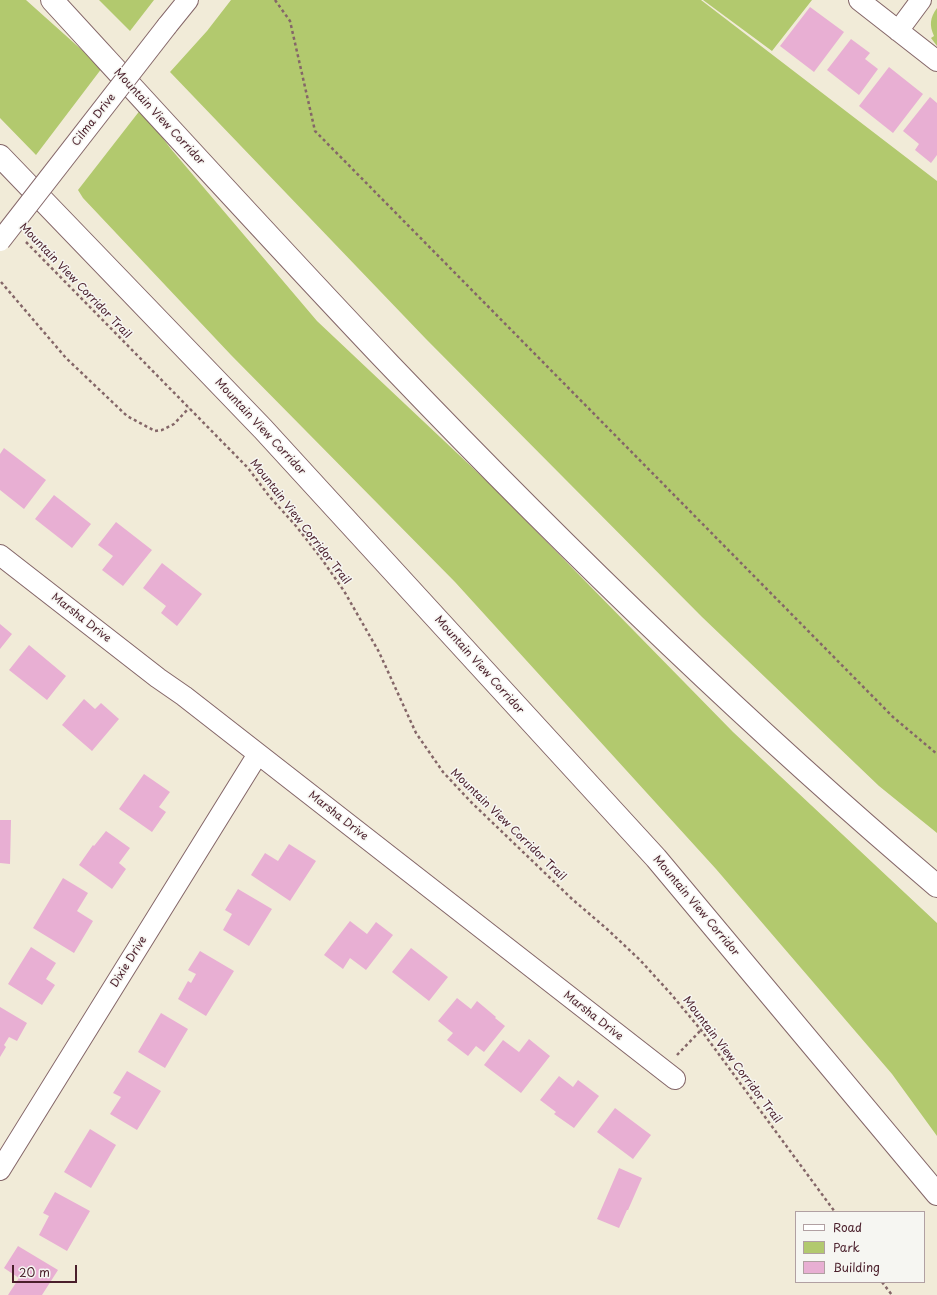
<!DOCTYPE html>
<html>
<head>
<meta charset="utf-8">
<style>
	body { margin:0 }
	#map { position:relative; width:937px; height:1295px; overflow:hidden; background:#f1ebd8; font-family:"Playpen Sans",sans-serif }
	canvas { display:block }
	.legend { position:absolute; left:795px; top:1211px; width:130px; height:72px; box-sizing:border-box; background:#f6f6f2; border:1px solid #b1a0a2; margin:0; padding:5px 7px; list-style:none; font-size:12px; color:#4a1f2b }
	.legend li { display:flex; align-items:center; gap:8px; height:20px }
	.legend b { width:20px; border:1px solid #b1a0a2 }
	.scale { position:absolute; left:12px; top:1265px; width:65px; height:18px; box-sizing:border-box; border:2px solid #4a1f2b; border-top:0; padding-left:5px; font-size:12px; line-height:14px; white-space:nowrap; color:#4a1f2b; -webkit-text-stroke:3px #f6f6f2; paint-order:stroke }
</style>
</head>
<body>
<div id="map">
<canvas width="937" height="1295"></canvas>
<ul class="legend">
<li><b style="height:5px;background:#fff"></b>Road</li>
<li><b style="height:11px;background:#b2c96e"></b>Park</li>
<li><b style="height:11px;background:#e8afd3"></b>Building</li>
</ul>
<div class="scale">20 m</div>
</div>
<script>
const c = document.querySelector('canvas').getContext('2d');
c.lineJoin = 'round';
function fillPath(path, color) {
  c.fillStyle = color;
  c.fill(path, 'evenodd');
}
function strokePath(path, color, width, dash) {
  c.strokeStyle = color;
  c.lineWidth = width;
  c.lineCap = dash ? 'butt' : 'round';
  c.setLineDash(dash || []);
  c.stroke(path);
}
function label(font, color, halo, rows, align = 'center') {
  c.font = font + ' "Playpen Sans",sans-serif';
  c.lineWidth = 3;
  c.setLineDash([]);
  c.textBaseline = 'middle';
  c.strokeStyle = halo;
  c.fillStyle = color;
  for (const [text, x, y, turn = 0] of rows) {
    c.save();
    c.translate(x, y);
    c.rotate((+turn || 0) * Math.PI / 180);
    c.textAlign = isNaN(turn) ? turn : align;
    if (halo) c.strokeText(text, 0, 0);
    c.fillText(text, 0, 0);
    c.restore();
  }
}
const green = new Path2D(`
	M0,0H26L102,68L36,155L0,118Z
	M99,0H154L130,31Z
	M231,0H701L937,181V833L879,786L702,617L426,339L170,72L207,31Z
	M703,0H812L772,51Z
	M937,8V46L931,38L934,36C929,25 930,18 937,8Z
	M141,109L171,149L317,321L493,487L733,732L937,923V1136L892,1074L716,869L455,582L231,355L83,198L78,190Z`);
const building = new Path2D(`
	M810,7L844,32L814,72L780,46Z
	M851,39L870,53L865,59L878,69L859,95L827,70Z
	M889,67L923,94L893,133L859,106Z
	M930,97L937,103V155L931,163L915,150L919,144L903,131Z
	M4,448L46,480L24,509L0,490V454Z
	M54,495L91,524L72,548L35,519Z
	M116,522L152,550L123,586L102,570L113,556L98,545Z
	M162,563L202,594L177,626L161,613L166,606L143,588Z
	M0,624L12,634L0,649Z
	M29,645L66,676L47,700L9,670Z
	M84,699L95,709L101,703L119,719L92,751L62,725Z
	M144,774L170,792L159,807L166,812L152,832L119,809Z
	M0,820H11L10,864L0,863Z
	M106,831L130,848L119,863L126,869L112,889L79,865L93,845L94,846Z
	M289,844L316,861L290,901L251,875L265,853L278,861Z
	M63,878L88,893L77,911L93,921L74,953L33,928Z
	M238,889L272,909L249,946L223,930L232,914L225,910Z
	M350,921L367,934L376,922L393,935L366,970L350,958L343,969L324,955Z
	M31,947L56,963L46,979L55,985L42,1005L8,984Z
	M411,948L448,977L429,1001L392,972Z
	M200,951L234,971L206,1016L178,999L188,981L191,983L196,974L188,970Z
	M457,998L471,1009L477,1001L496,1017L495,1018L505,1026L484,1052L476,1046L468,1056L447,1040L453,1033L438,1021Z
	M0,1007L27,1023L17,1041L9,1037L4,1045L6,1047L0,1057Z
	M161,1013L188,1029L165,1068L138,1052Z
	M529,1039L550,1056L521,1093L484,1065L503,1040L519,1052Z
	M127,1071L161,1091L137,1130L110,1114L121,1097L113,1093Z
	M559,1076L573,1087L578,1080L599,1096L574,1128L554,1114L556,1112L540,1100Z
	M615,1108L651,1135L633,1159L597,1132Z
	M90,1129L116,1145L91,1188L64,1172Z
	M619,1168L642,1178L628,1210H627L619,1228L597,1219Z
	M55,1192L90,1211L67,1251L39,1235L49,1216L43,1213Z
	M18,1246L58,1270L42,1295H8L19,1278L4,1268Z`);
const path = new Path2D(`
	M275,0L290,21L315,131L893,717L937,754
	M26,242L248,468L269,496L296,526L321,558L344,591L379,652L416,733L443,772L471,802L572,899L607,929L640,960L671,994L701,1030L835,1212
	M1,282L66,358L127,416L155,431L162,430L174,424L189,408
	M677,1055L701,1030
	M882,1282L892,1295`);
const street = new Path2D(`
	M859,0L937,61
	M167,26L188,0
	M898,31L921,0
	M0,555L158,678L184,696L675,1079
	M0,1170L258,754`);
const highway = new Path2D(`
	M52,0C164,122 276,245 390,365C564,547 745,723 937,886
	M0,156L263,429L656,858L937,1194`);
const streetBridge = new Path2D(`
	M0,241L167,26`);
const streetNames = [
	["Mountain View Corridor",159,117,47],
	["Cilma Drive",94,120,-52],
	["Mountain View Corridor Trail",75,281,46],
	["Mountain View Corridor",260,427,47],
	["Mountain View Corridor Trail",300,522,52],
	["Marsha Drive",81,618,38],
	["Mountain View Corridor",479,665,48],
	["Marsha Drive",338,816,38],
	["Mountain View Corridor Trail",508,825,44],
	["Mountain View Corridor",696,906,50],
	["Dixie Drive",129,962,-58],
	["Marsha Drive",593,1016,38],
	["Mountain View Corridor Trail",732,1060,53]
];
fillPath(green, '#b2c96e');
fillPath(building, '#e8afd3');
strokePath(street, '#846668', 22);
strokePath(highway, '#846668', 24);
strokePath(path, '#846668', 2.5, [3, 3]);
strokePath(street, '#fff', 20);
strokePath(highway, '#fff', 22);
strokePath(streetBridge, '#846668', 22, []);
strokePath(streetBridge, '#fff', 20);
label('11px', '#4a1f2b', '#f6f6f2', streetNames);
</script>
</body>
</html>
